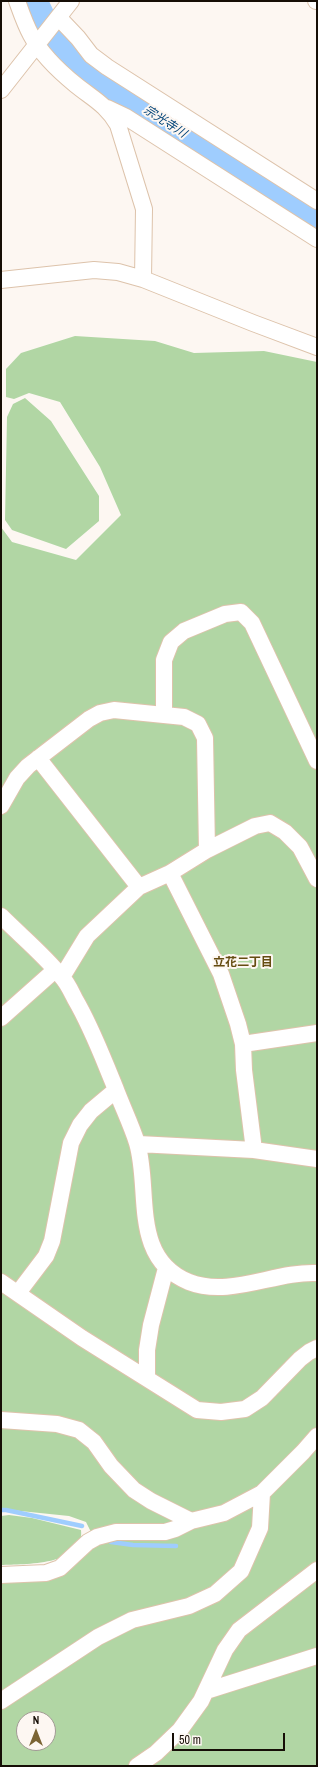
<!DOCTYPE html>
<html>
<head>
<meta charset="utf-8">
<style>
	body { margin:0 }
	#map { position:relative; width:318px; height:1767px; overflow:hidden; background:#fdf7f2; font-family:"Archivo Narrow",sans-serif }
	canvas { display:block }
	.frame { position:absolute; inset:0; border:2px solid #160e06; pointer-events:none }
	.north { position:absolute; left:16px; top:1711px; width:40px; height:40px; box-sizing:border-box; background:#fdf7f2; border:1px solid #a19a94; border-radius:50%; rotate:0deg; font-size:11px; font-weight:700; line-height:16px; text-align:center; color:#160e06 }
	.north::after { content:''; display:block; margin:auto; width:14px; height:18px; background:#7b6434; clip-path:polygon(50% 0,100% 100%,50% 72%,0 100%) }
	.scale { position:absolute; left:172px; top:1733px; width:113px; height:18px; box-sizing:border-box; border:2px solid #160e06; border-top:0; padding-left:5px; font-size:12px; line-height:14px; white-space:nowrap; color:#160e06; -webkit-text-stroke:3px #fdf7f2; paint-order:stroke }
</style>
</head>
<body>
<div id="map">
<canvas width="318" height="1767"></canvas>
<div class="frame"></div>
<div class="north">N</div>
<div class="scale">50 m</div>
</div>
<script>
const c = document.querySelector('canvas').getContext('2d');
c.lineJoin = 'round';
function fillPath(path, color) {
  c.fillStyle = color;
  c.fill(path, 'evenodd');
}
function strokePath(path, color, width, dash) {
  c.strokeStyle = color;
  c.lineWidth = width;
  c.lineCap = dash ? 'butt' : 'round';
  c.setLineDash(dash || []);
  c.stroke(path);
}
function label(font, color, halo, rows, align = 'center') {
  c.font = font + ' "Archivo Narrow","Noto Sans JP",sans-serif';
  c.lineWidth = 4;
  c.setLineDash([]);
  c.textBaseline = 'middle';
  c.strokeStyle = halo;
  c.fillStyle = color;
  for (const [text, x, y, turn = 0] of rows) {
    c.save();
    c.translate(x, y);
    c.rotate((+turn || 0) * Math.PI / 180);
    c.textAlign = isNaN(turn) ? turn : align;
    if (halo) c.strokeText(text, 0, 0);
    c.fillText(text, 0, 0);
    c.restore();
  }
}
const green = new Path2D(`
	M75,336L155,341L194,353L264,351L317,362V1766H1V1573L76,1562L92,1534L86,1522L69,1516L1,1509V527L12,542L76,560L121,515L100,467L60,402L29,393L14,399L6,397V369L21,353ZM24,1719H48V1743H24Z
	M25,398L51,421L99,496V521L66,549L12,530L5,520L7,417L13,404Z
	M9,1515L32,1518L81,1530C85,1566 24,1564 1,1565V1516Z`);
const stream = new Path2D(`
	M1,1510H6L82,1526
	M111,1542L133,1545L176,1546`);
const river = new Path2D(`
	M34,1L45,24L88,72L317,220`);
const minor = new Path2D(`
	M17,1C21,12 25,24 31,35C41,54 60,72 76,85C92,98 107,105 118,125L144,209L143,279
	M316,1H317
	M59,18L78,38L91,55L107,67L317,201
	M1,90L71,1
	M107,108L126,117L317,239
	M1,280L94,270L118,272L143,279L253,323L317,347
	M164,713V660L171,642L184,631L225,614L241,612L252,623L317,761
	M38,758L139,887
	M1,806L17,778L28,766L89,719L100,713L114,710L184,717L198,724L205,738L207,850
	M170,873L221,974L238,1024L243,1044L244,1070L254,1150
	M1,916C21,936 43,954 61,976C67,982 71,991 75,999C92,1028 102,1056 115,1087C122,1106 131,1124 137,1143C151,1190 130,1258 189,1282C230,1298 275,1271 317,1273
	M62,977L87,936L139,887L170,873L207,850L255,826L270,823L285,832L300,847L317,879
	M1,1018L55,970
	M243,1044L317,1033
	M138,1144L254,1150L317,1159
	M1,1282L82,1338L197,1410L221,1412L245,1409L262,1398L300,1359L309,1352L317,1348
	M18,1293L46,1256L52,1241L71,1143L80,1125L91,1111L116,1090
	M147,1378V1350L151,1325L166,1268
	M1,1420L57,1424L79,1430L94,1442L111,1466L134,1490L151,1501L191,1521
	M1,1575L46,1573L60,1568L88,1542L97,1537L116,1532H165L175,1529L191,1521L224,1513L262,1493L303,1452L317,1436
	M206,1691L317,1656
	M1,1701L98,1637L132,1620L189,1606L215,1594L241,1571L260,1528L262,1493
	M137,1766L156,1753L180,1730L201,1701L225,1650L239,1630L317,1570`);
const waterNames = [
	["宗光寺川",165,122,33]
];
const neighbourhoodNames = [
	["立花二丁目",243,963]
];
fillPath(green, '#b1d6a4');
strokePath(stream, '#9fcdfe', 4.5);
strokePath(river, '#9fcdfe', 27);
strokePath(minor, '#ddc3ab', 18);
strokePath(minor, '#fff', 16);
label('italic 12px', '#014378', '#fdf7f2', waterNames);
label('bold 12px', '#654c11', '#fdf7f2', neighbourhoodNames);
</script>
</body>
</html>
